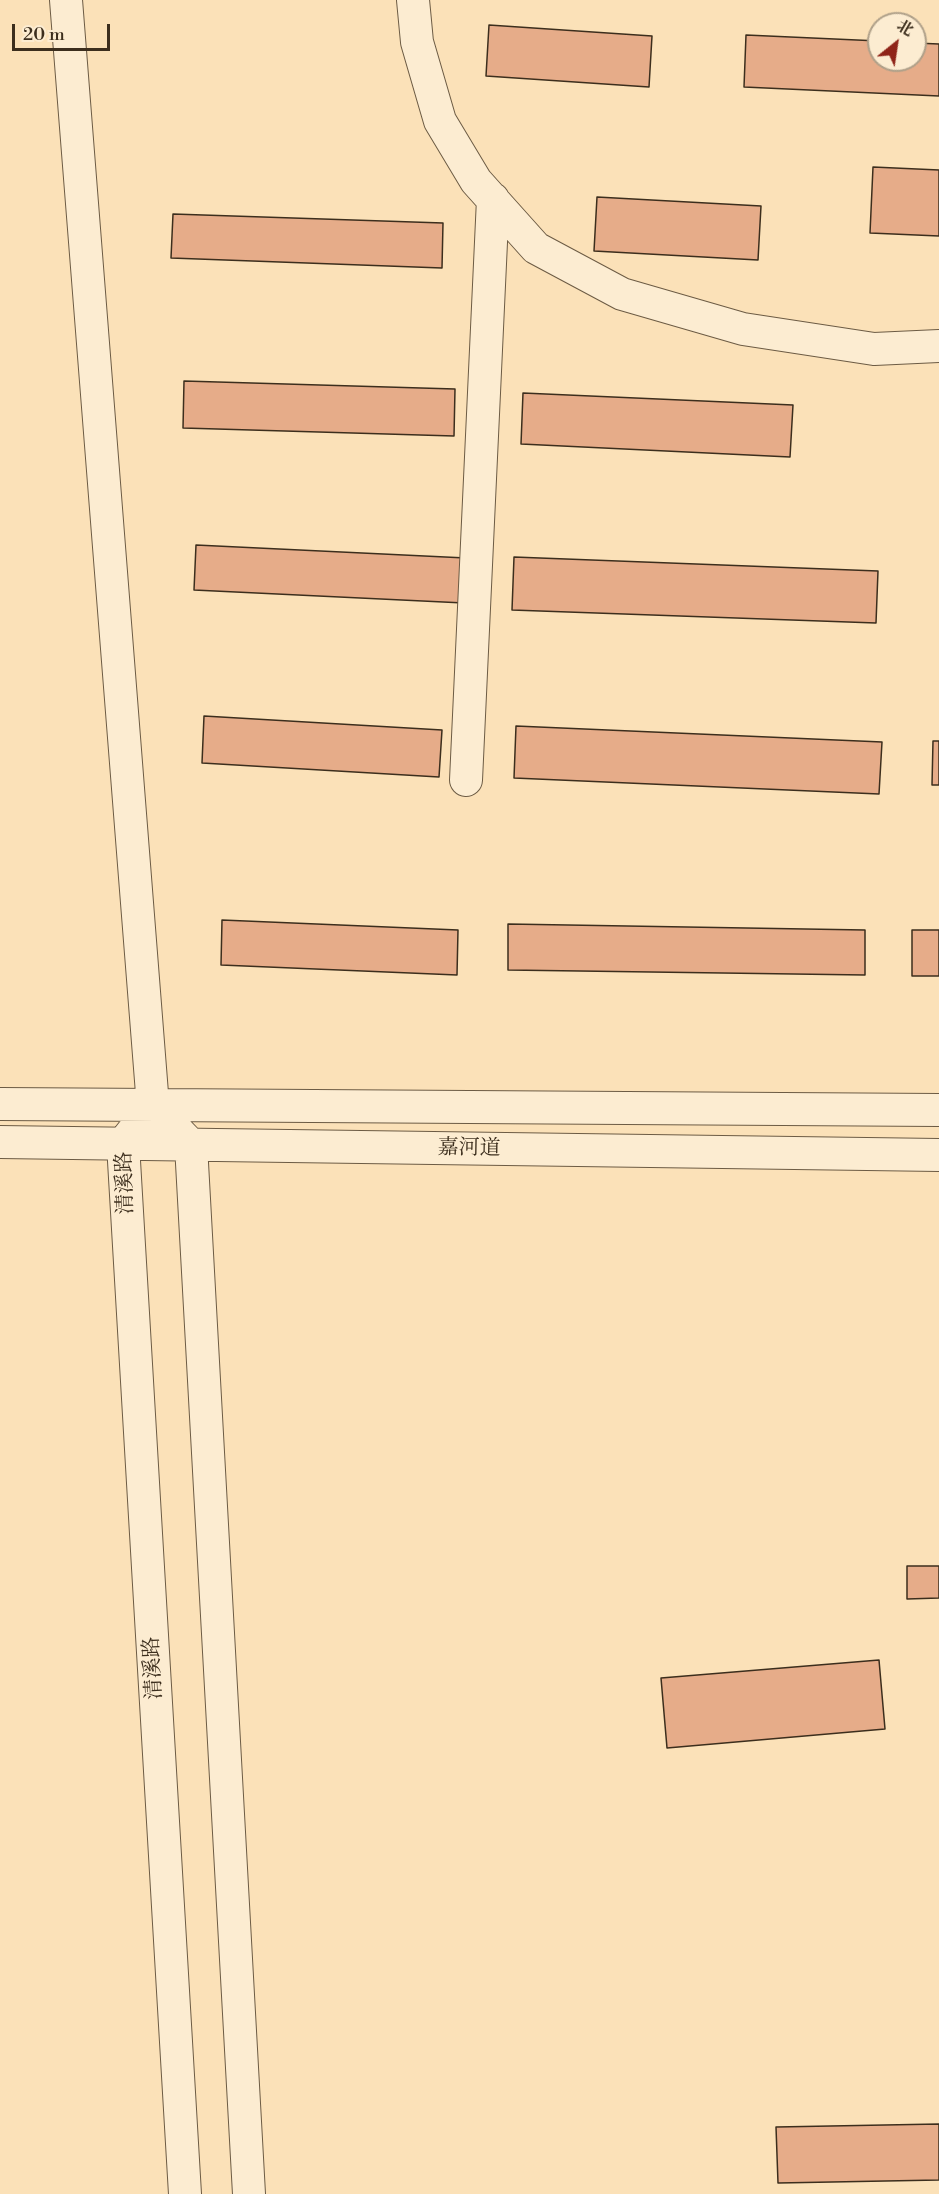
<!DOCTYPE html>
<html>
<head>
<meta charset="utf-8">
<style>
	body { margin:0 }
	#map { position:relative; width:939px; height:2194px; overflow:hidden; background:#fbe1b8; font-family:"Libre Bodoni","Noto Serif SC",serif }
	canvas { display:block }
	.north { position:absolute; left:867px; top:12px; width:60px; height:60px; box-sizing:border-box; background:#fcecd1; border:2px solid #afa089; border-radius:50%; rotate:30deg; font-size:16px; font-weight:700; line-height:24px; text-align:center; color:#3c2e1d }
	.north::after { content:''; display:block; margin:auto; width:21px; height:27px; background:#8f2418; clip-path:polygon(50% 0,100% 100%,50% 72%,0 100%) }
	.scale { position:absolute; left:12px; top:24px; width:98px; height:27px; box-sizing:border-box; border:3px solid #3c2e1d; border-top:0; padding-left:8px; font-size:18px; line-height:21px; white-space:nowrap; color:#3c2e1d; -webkit-text-stroke:4px #fcecd1; paint-order:stroke }
</style>
</head>
<body>
<div id="map">
<canvas width="939" height="2194"></canvas>
<div class="north">北</div>
<div class="scale">20 m</div>
</div>
<script>
const c = document.querySelector('canvas').getContext('2d');
c.lineJoin = 'round';
function fillPath(path, color) {
  c.fillStyle = color;
  c.fill(path, 'evenodd');
}
function strokePath(path, color, width, dash) {
  c.strokeStyle = color;
  c.lineWidth = width;
  c.lineCap = dash ? 'butt' : 'round';
  c.setLineDash(dash || []);
  c.stroke(path);
}
function label(font, color, halo, rows, align = 'center') {
  c.font = font + ' "Libre Bodoni","Noto Serif SC",serif';
  c.lineWidth = 4.5;
  c.setLineDash([]);
  c.textBaseline = 'middle';
  c.strokeStyle = halo;
  c.fillStyle = color;
  for (const [text, x, y, turn = 0] of rows) {
    c.save();
    c.translate(x, y);
    c.rotate((+turn || 0) * Math.PI / 180);
    c.textAlign = isNaN(turn) ? turn : align;
    if (halo) c.strokeText(text, 0, 0);
    c.fillText(text, 0, 0);
    c.restore();
  }
}
const building = new Path2D(`
	M489,25L652,36L649,87L486,76Z
	M746,35L879,41V60H915V43L939,44V96L744,87Z
	M873,167L939,170V236L870,233Z
	M597,197L761,206L758,260L594,251Z
	M173,214L443,223L442,268L171,258Z
	M184,381L455,389L454,436L183,428Z
	M523,393L793,405L790,457L521,444Z
	M196,545L466,558L464,603L194,590Z
	M514,557L878,571L876,623L512,610Z
	M204,716L442,730L439,777L202,763Z
	M516,726L882,742L879,794L514,778Z
	M933,741H939V785H932Z
	M222,920L458,930L457,975L221,965Z
	M508,924L865,930V975L508,970Z
	M912,930H939V976H912Z
	M907,1566H939V1598L907,1599Z
	M879,1660L885,1729L667,1748L661,1678Z
	M939,2124V2180L778,2183L776,2127Z`);
const minor = new Path2D(`
	M66,0L153,1106
	M413,0L417,42L440,121L476,181L536,248L622,294L743,329L874,349L939,346
	M466,780L493,199
	M0,1104L939,1110
	M153,1106L191,1145L249,2194
	M153,1106L123,1144L185,2194
	M0,1142L939,1155`);
const streetNames = [
	["嘉河道",469,1149,1],
	["清溪路",126,1183,-92],
	["清溪路",154,1668,-93]
];
fillPath(building, '#e6ac89');
strokePath(building, '#3c2e1d', 1.5);
strokePath(minor, '#6c5b44', 34);
strokePath(minor, '#fcecd1', 32);
label('21px', '#3c2e1d', '#fcecd1', streetNames);
</script>
</body>
</html>
